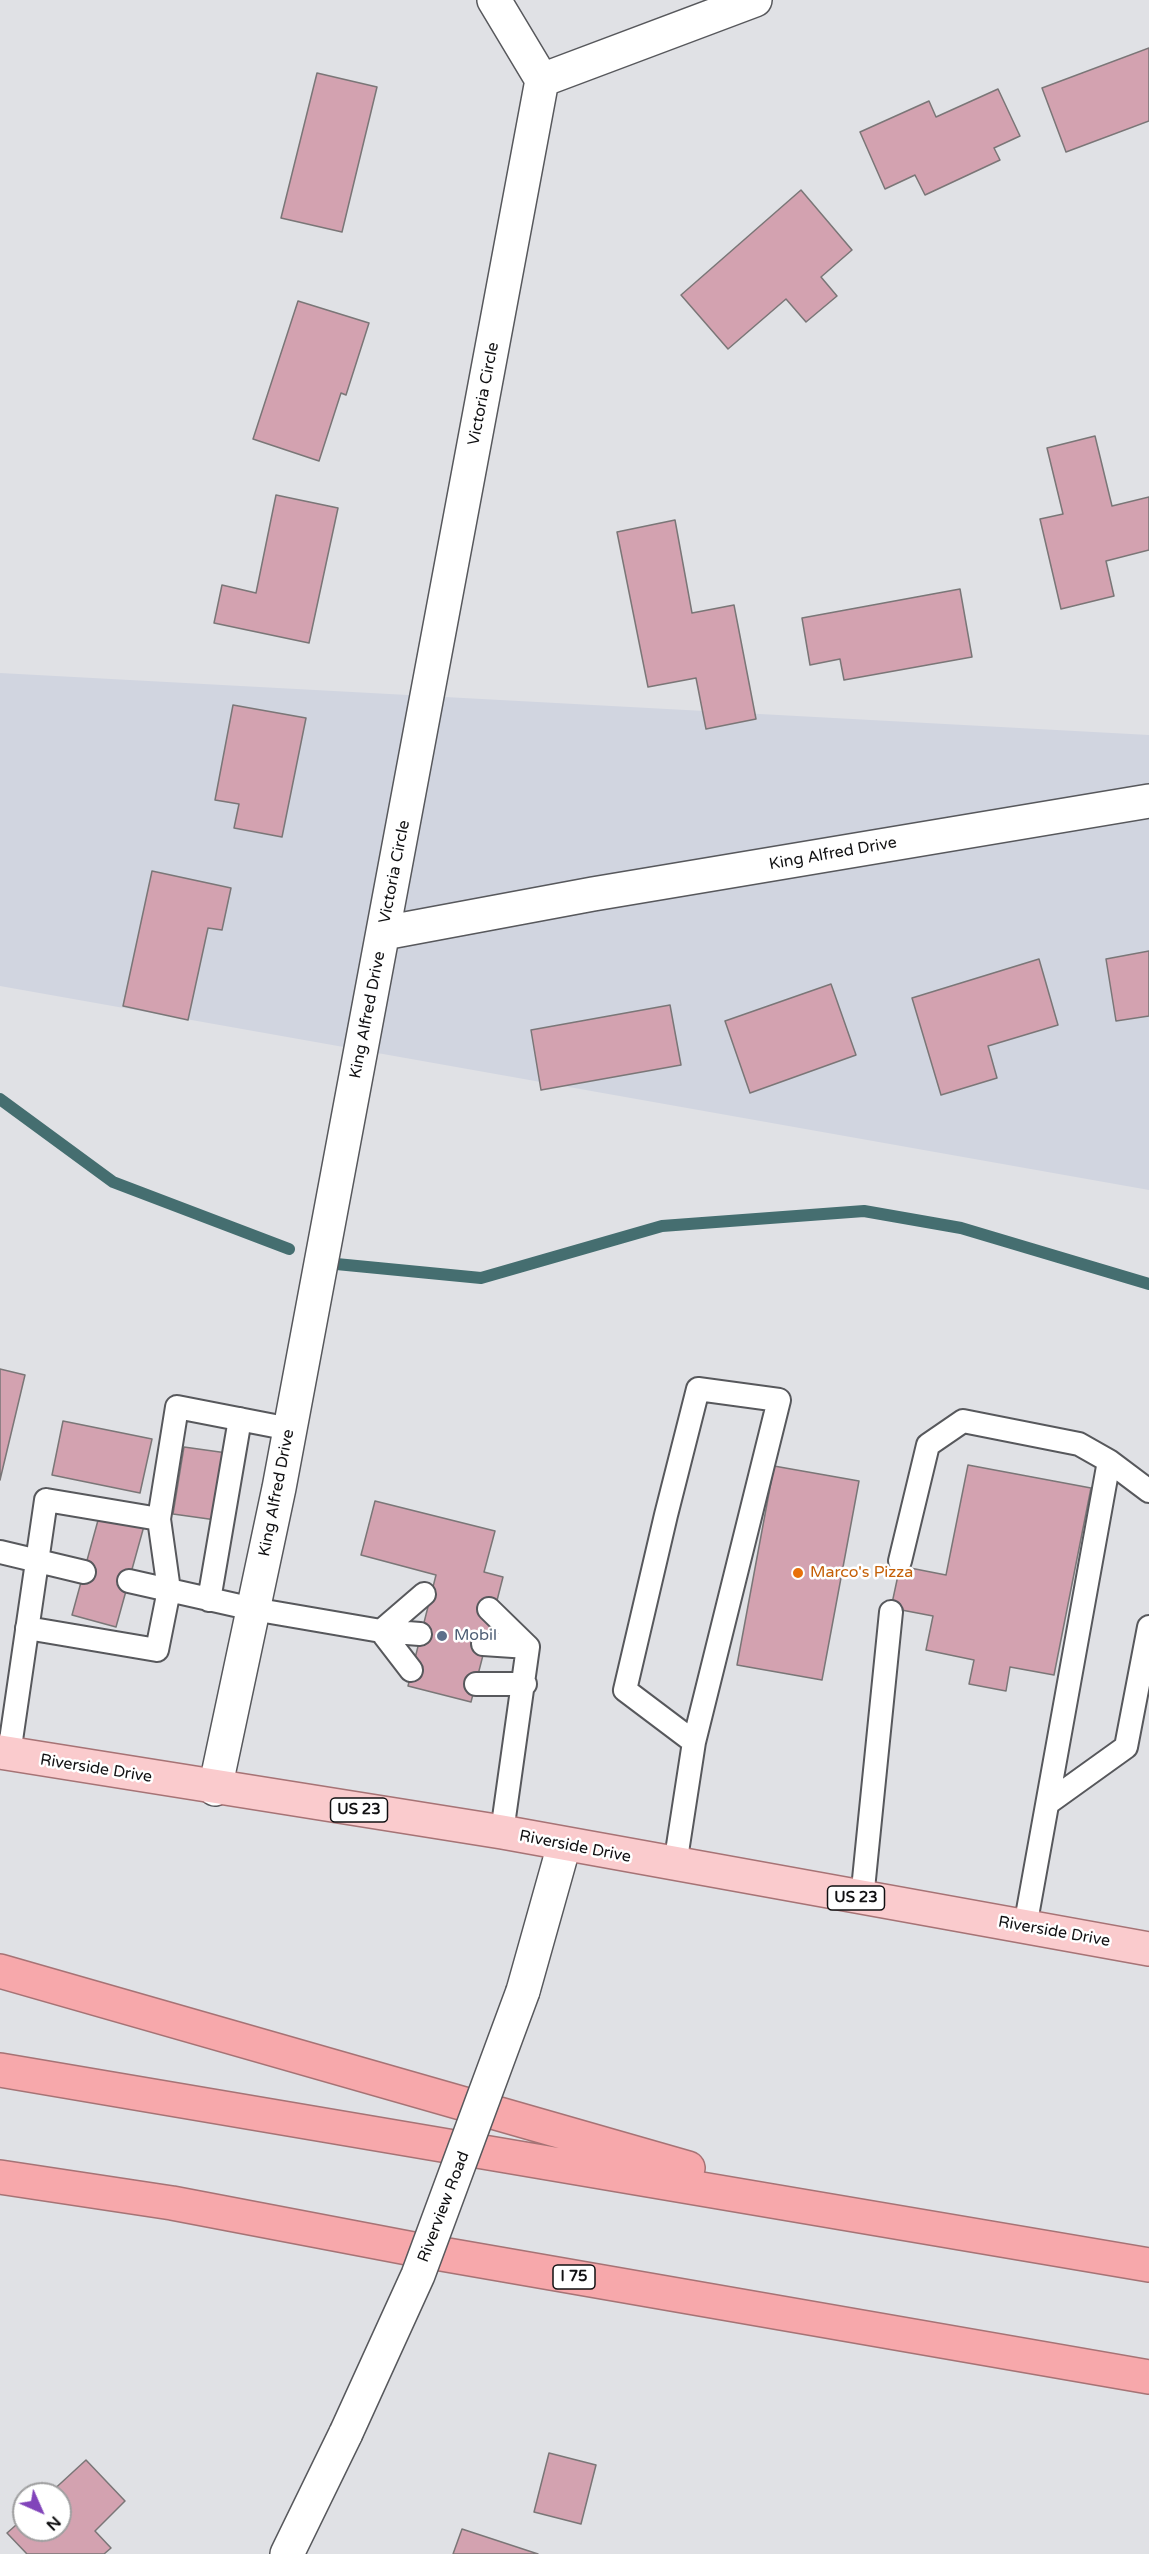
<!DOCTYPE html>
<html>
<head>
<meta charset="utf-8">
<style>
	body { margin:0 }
	#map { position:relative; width:1149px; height:2554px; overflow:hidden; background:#e0e1e5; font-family:"Varela Round",sans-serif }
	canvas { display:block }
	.north { position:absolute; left:12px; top:2482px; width:60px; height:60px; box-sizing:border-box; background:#fff; border:2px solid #9f9fa0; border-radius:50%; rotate:135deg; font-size:16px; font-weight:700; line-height:24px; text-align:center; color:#101012 }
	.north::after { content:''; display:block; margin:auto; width:21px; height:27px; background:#8144ba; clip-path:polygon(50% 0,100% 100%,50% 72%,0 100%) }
</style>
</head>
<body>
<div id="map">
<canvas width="1149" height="2554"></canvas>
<div class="north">N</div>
</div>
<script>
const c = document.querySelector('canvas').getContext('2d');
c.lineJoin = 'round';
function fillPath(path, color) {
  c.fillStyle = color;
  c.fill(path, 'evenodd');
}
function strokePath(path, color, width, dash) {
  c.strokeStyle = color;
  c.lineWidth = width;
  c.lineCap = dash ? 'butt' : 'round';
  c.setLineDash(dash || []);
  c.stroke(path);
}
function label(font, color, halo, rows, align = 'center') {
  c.font = font + ' "Varela Round",sans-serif';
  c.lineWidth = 5;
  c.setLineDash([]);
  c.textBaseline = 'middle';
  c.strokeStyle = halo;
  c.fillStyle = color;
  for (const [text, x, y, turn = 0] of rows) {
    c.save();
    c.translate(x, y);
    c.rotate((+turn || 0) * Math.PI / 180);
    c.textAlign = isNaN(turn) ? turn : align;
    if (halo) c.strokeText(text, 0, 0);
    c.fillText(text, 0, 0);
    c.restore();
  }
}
const built = new Path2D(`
	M0,673L1149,735V1190L0,986Z`);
const stream = new Path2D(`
	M0,1099L113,1182L289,1249
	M326,1263L481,1278L662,1226L864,1211L961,1228L1149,1284`);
const building = new Path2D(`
	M1149,48V121L1066,152L1042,88Z
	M317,73L377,87L342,232L281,218Z
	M998,89L1020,136L994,148L1000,160L925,195L915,175L885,189L860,132L929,101L936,117Z
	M801,190L852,250L821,277L837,296L806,322L786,299L728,349L681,295Z
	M298,301L369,323L346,395L341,393L319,461L253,439Z
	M1095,436L1112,506L1149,497V550L1106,561L1114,596L1061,609L1040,519L1063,514L1047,448Z
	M276,495L338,508L309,643L214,623L222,585L256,593Z
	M675,520L692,613L734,605L756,719L706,729L696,678L648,687L617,532Z
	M960,589L972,657L844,680L840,659L810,665L802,618Z
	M233,705L306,718L282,837L234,828L239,804L215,800Z
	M152,871L231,888L222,930L208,928L188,1020L123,1006Z
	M1149,951V1016L1116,1021L1106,959Z
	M1039,959L1058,1025L988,1046L997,1078L941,1095L912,998Z
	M831,984L856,1055L750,1093L725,1021Z
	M670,1005L681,1065L541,1090L531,1030Z
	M0,1369L25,1375L0,1480Z
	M63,1421L152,1439L140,1493L52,1475Z
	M184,1447L227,1453L216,1520L173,1514Z
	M968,1465L1091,1488L1054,1675L1010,1667L1006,1691L969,1684L974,1660L926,1650L933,1616L891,1608L900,1566L946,1575Z
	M774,1466L859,1481L822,1680L737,1665Z
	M375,1501L495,1531L484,1572L503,1577L471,1702L408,1686L436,1575L361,1555Z
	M100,1513L144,1526L116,1627L72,1615Z
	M549,2453L596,2465L581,2524L534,2512Z
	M86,2460L125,2501L95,2531L111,2548L104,2554H27L7,2533L24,2518V2530H60V2494H49Z
	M462,2529L538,2554H453Z`);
const service = new Path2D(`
	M1109,1461L1149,1491
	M0,1552L84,1572
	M900,1561L928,1445L963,1421L1079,1444L1109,1461L1025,1927
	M129,1581L253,1609L381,1631L424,1594
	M209,1600L240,1419
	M489,1609L528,1647L502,1832
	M27,1628L157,1650L169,1590L159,1519
	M381,1631L411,1670
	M381,1631L420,1634
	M483,1644L528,1647
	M476,1684H525
	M9,1754L46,1500L159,1519L177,1407L290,1429
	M1048,1803L1126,1747L1149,1627
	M675,1865L694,1742L779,1400L698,1389L666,1515L625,1690L694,1742
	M862,1899L891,1612`);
const minor = new Path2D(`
	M494,0L542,80
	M384,933L593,894L1149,801
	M215,1789L279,1488L542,80L755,0
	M523,1991L564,1845
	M287,2554L346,2433`);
const primary = new Path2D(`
	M0,1752L502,1832L1149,1949`);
const motorway = new Path2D(`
	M0,1971L688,2168
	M0,2070L1149,2265
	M0,2177L172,2203L413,2249L1149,2377`);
const minorBridge = new Path2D(`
	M346,2433L418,2275L523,1991`);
const markers = [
	[798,1573,6,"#e8710a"],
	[442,1636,6,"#5c6f8a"]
];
const shields = [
	[359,1810,57],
	[856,1898,57],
	[574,2277,42]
];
const shieldNames = [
	["US 23",359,1810],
	["US 23",856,1898],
	["I 75",574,2277]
];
const streetNames = [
	["Victoria Circle",484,394,-79],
	["King Alfred Drive",833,854,-10],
	["Victoria Circle",395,872,-79],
	["King Alfred Drive",368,1015,-79],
	["King Alfred Drive",277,1493,-79],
	["Riverside Drive",96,1769,9],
	["Riverside Drive",575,1847,11],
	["Riverside Drive",1054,1932,10],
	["Riverview Road",444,2207,-69]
];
const foodNames = [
	["Marco's Pizza",810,1573]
];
const serviceNames = [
	["Mobil",454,1636]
];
fillPath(built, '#d1d5e0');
strokePath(stream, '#456e70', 12);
fillPath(building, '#d3a2b0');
strokePath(building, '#7a7677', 1.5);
strokePath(service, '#57585c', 26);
strokePath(minor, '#57585c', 36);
strokePath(primary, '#a67375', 36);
strokePath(motorway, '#a67375', 36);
strokePath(service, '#fff', 22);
strokePath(minor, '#fff', 33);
strokePath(primary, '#facbcd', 33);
strokePath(motorway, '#f7a8ab', 33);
strokePath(minorBridge, '#57585c', 36, []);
strokePath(minorBridge, '#fff', 33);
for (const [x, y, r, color] of markers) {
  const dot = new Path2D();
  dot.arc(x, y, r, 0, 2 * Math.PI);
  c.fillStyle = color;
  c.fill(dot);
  strokePath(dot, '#fff', 2);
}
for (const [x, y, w] of shields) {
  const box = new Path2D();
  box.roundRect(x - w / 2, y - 12, w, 24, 4.5);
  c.fillStyle = '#fff';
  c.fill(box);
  strokePath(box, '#101012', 1.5);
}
label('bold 15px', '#101012', null, shieldNames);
label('16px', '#101012', '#fff', streetNames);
label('16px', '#c56008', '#fff', foodNames, 'left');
label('16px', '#4e5e75', '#fff', serviceNames, 'left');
</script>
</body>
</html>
